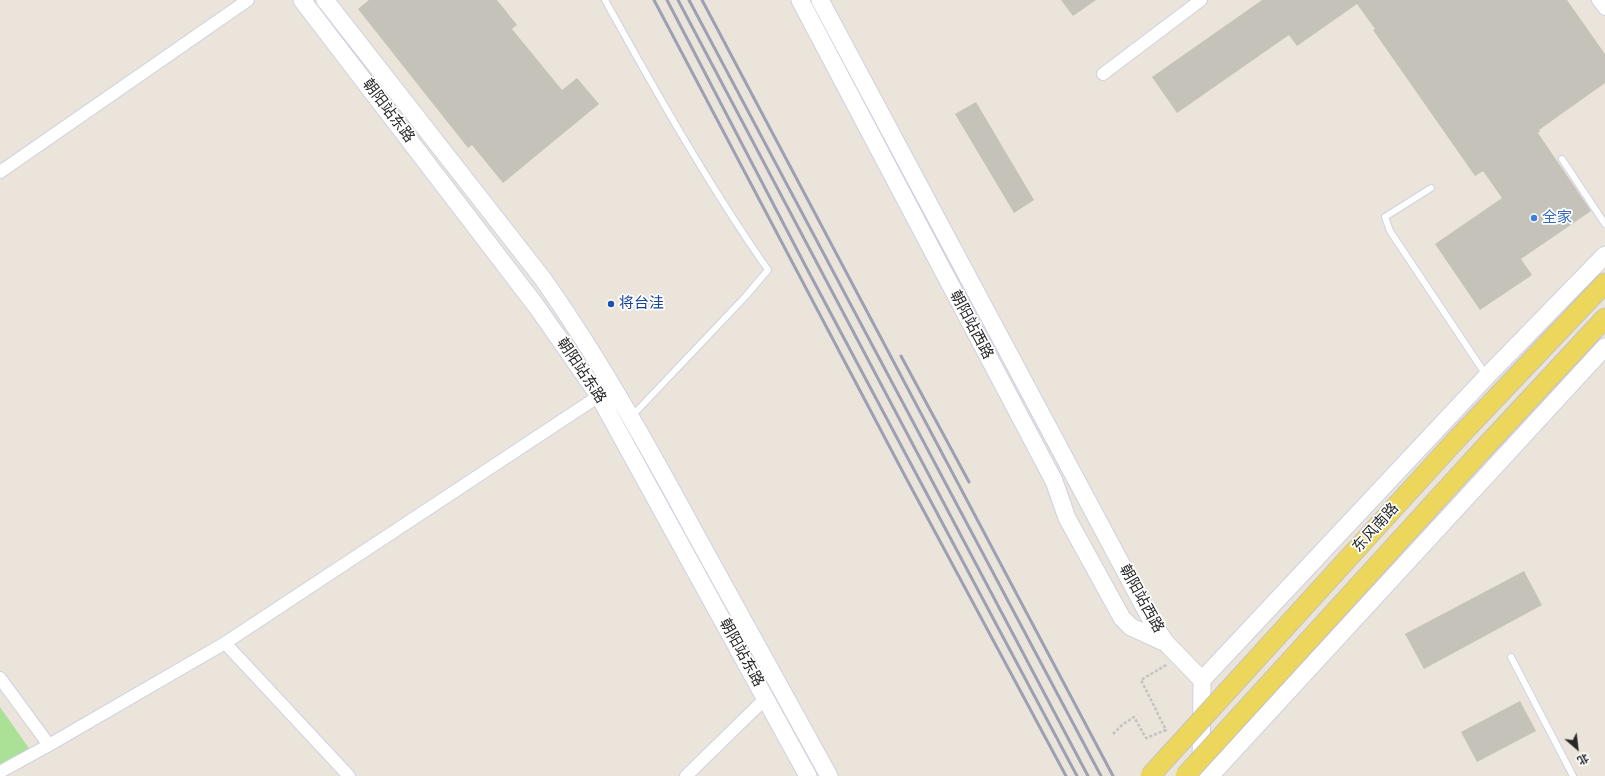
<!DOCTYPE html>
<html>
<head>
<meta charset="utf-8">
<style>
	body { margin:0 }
	#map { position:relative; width:1605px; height:776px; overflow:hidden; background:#eae4da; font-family:Signika,"Noto Sans SC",sans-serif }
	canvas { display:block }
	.north { position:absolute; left:1557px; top:728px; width:40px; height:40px; -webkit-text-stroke:3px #fff; paint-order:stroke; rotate:152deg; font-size:11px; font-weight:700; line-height:16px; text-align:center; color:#282828 }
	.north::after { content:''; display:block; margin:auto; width:14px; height:18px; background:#282828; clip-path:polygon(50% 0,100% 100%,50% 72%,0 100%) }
</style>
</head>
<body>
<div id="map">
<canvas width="1605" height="776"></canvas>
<div class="north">北</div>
</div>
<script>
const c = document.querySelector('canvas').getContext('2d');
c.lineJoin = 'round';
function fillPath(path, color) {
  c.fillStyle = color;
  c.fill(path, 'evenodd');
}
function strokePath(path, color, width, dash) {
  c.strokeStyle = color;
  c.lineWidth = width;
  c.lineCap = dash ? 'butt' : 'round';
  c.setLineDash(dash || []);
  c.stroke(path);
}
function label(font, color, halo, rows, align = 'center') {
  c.font = font + ' Signika,"Noto Sans SC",sans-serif';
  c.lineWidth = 3.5;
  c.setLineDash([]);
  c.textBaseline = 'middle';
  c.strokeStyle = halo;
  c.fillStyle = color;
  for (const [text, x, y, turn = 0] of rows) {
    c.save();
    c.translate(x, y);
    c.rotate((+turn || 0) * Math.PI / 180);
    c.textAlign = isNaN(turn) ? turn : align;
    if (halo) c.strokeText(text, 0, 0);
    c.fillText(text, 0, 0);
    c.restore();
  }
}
const green = new Path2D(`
	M0,707L33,754L0,771Z`);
const building = new Path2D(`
	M369,0H497L517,25L512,29L562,90L577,78L599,104L503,183L472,145L468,148L358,9Z
	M1061,0H1096L1073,16Z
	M1262,0H1567L1605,54V83L1539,130L1540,131L1538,133L1591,211L1521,259L1532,275L1480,310L1435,244L1502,198L1483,171L1475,176L1373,30L1375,29L1357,4L1297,46L1289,35L1177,113L1152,77Z
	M976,102L1034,200L1014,213L955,114Z
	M1524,571L1542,605L1424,669L1405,634Z
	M1520,701L1536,731L1477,762L1461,732Z`);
const path = new Path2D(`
	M1113,734L1122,725L1134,717L1146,738L1166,730L1141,680L1166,665`);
const lane = new Path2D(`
	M605,0C656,92 708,184 768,270L745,297L632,416
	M1562,159L1605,224
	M1431,188L1385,217L1390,231L1486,375
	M1511,657L1573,776`);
const street = new Path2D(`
	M1598,0L1605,9
	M1103,74L1201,0
	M0,172L248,0
	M225,643L349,776
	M0,678L49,745
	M0,772L49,745L225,643L599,396
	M686,776L766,698`);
const secondary = new Path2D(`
	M302,0L537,307L599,396L808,776
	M325,0L543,279C600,360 648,446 695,533C740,614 784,695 829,776
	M800,0L1054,481L1067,518L1122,618L1131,627L1166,643
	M820,0L1156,629L1166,643L1202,680L1201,776
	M1202,680L1487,376L1605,255
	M1210,776L1605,347`);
const primary = new Path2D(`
	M1455,441L1605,283
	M1473,460L1605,318`);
const rail = new Path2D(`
	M654,0L905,476L1066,776
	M667,0L805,265L1077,776
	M678,0L1088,776
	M689,0L1101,776
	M702,0L1113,776
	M901,356L969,482`);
const primaryBridge = new Path2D(`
	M1150,776L1455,441
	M1185,776L1473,460`);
const markers = [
	[1534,218,4,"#3f7fe0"],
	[611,304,4,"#1a4fb4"]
];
const streetNames = [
	["朝阳站东路",388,111,53],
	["朝阳站西路",971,325,62],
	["朝阳站东路",581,371,56],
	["东风南路",1376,528,-48],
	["朝阳站西路",1141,599,61],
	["朝阳站东路",741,653,61]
];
const shopNames = [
	["全家",1542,218]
];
const transitNames = [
	["将台洼",619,304]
];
fillPath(green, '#abe097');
fillPath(building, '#c5c2b9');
strokePath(lane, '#cfd1e1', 8);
strokePath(street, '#cfd1e1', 14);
strokePath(secondary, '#cfd1e1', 19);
strokePath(primary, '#c3c3c3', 21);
strokePath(path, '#c3c3c3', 2.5, [3, 2]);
strokePath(lane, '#fff', 6);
strokePath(street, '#fff', 12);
strokePath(secondary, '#fff', 17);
strokePath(primary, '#edd65c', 19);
strokePath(rail, '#9d9fb2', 3);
strokePath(primaryBridge, '#c3c3c3', 21, []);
strokePath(primaryBridge, '#edd65c', 19);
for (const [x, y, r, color] of markers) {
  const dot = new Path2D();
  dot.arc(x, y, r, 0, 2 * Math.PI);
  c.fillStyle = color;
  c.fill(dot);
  strokePath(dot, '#fff', 1.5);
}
label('15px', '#282828', '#fff', streetNames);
label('15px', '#366cbe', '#fff', shopNames, 'left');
label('15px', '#164399', '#fff', transitNames, 'left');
</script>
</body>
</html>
